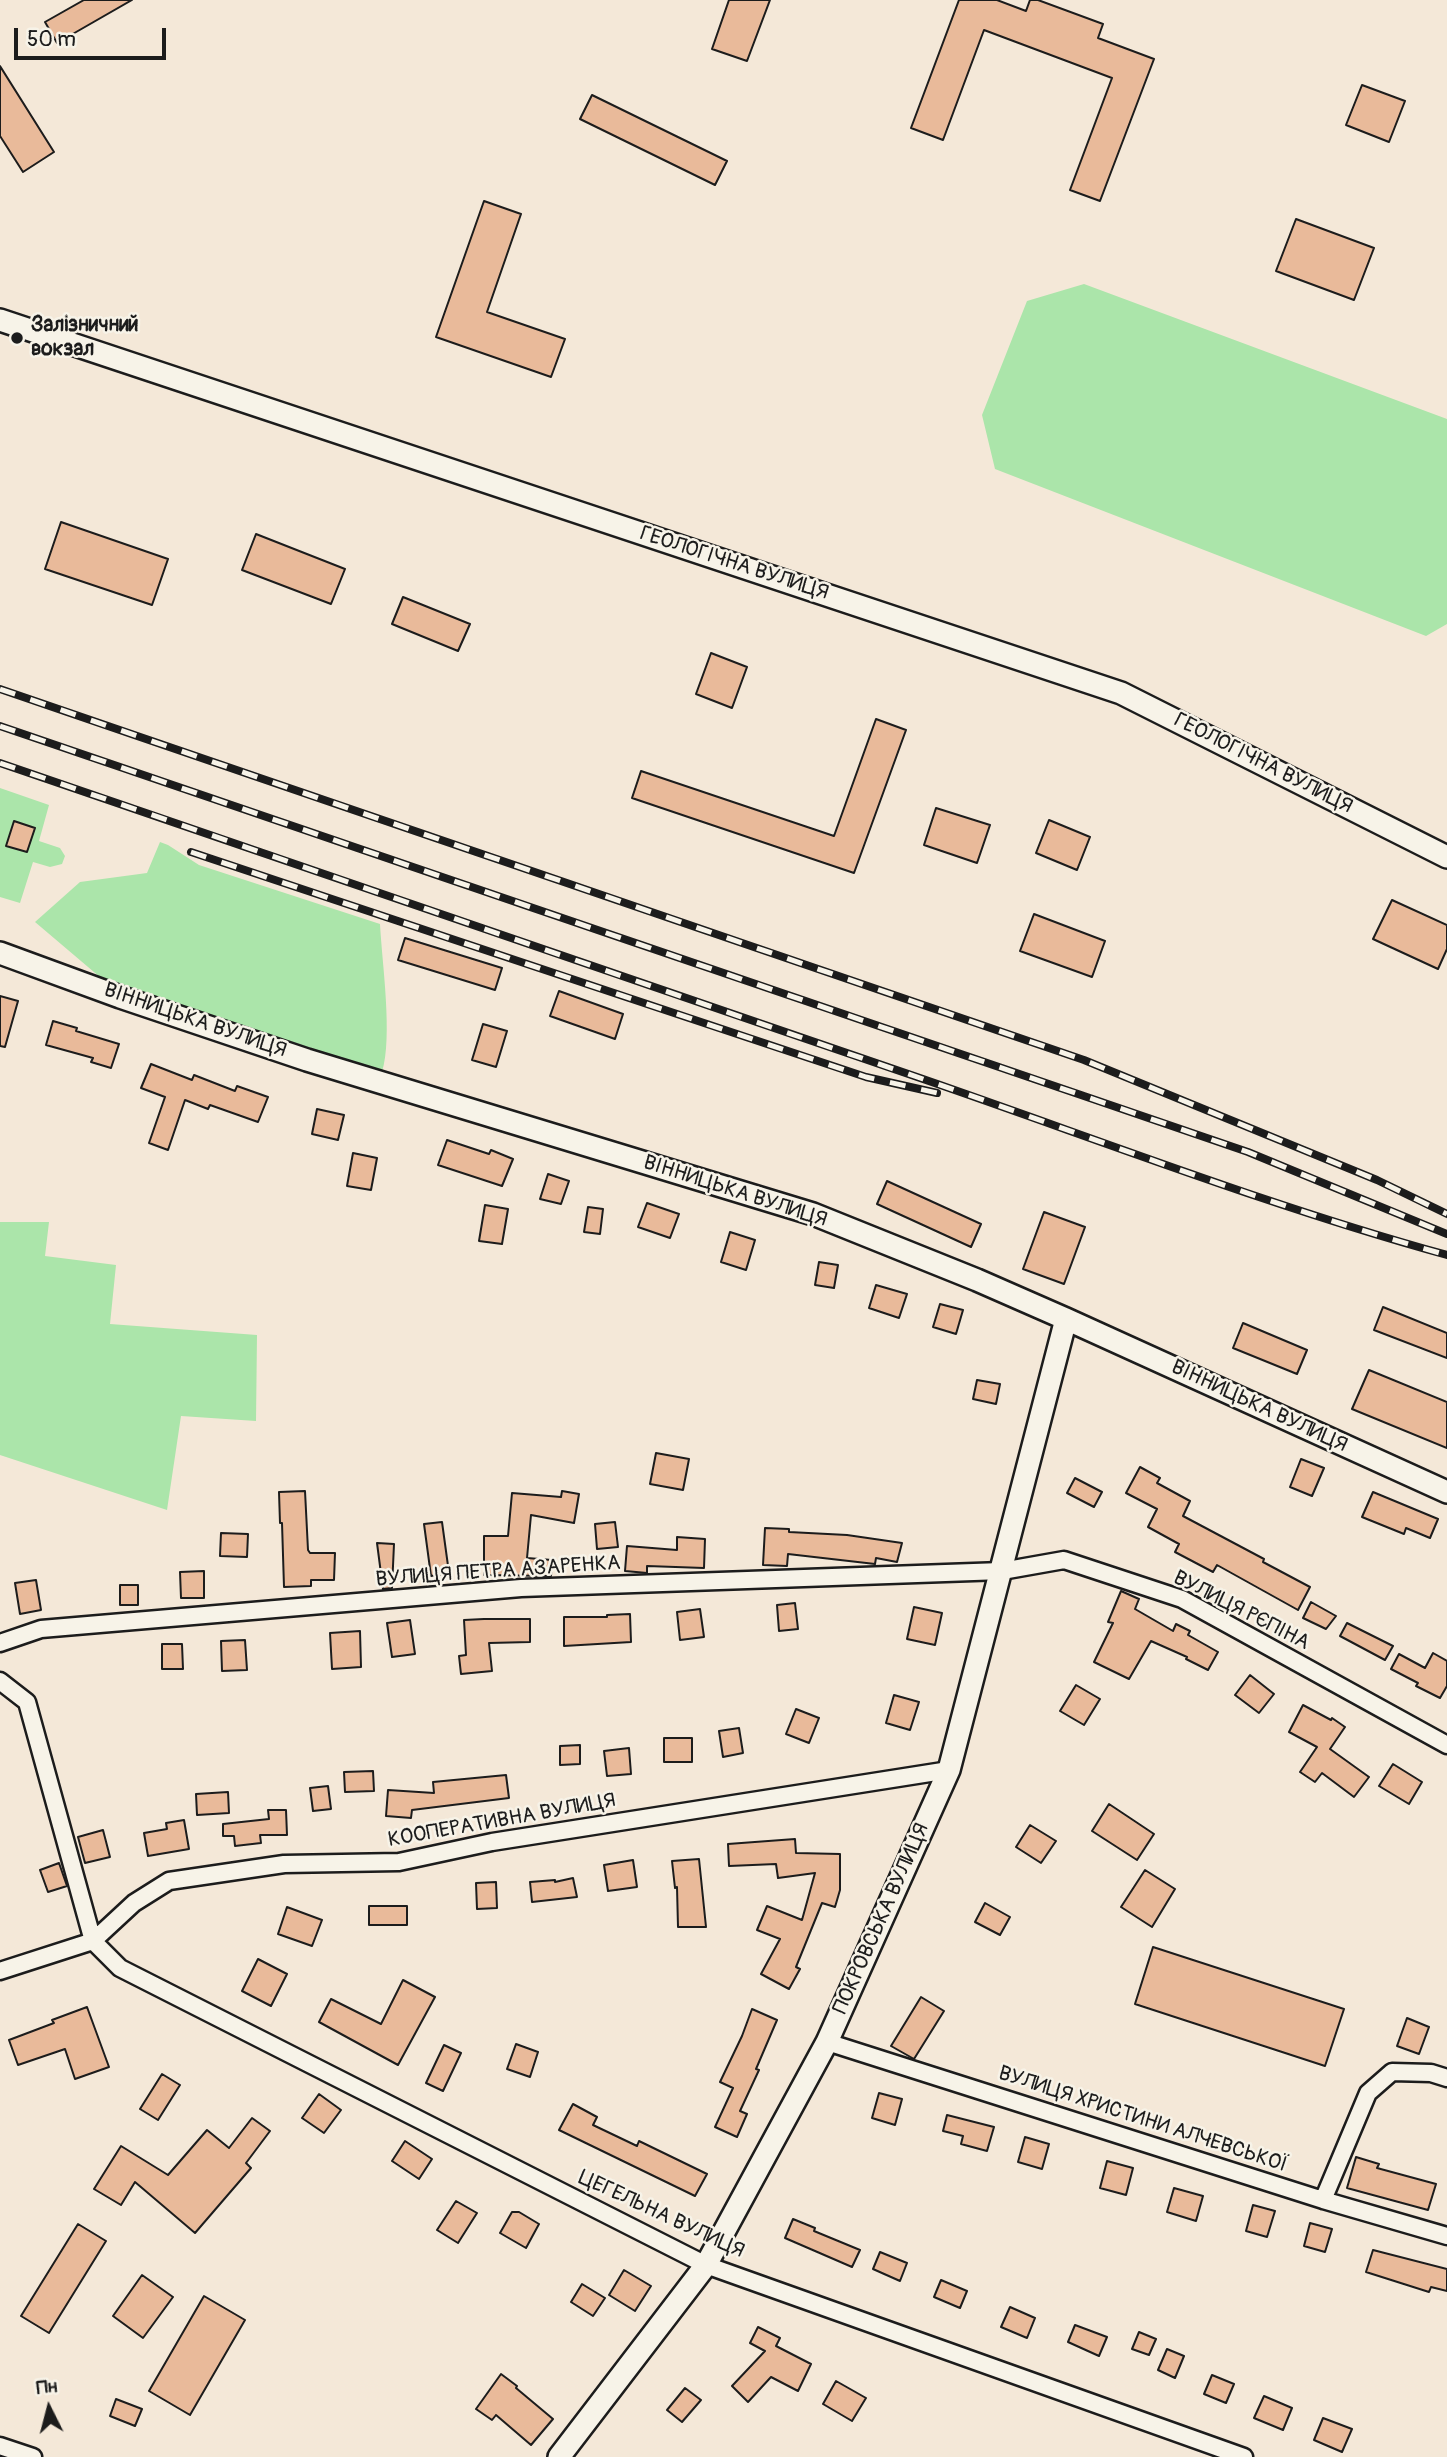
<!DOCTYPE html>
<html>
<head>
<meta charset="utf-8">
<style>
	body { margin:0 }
	#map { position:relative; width:1447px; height:2457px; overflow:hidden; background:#f4e8d8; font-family:Pangolin,sans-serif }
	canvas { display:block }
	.north { position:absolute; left:14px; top:2373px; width:70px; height:70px; -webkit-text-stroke:5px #f7f3e8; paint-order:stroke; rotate:354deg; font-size:19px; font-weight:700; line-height:28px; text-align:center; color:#1c1c1c }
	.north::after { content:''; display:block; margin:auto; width:24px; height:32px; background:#1c1c1c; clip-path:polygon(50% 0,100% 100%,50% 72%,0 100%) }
	.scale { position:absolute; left:14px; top:28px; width:152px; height:32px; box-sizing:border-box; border:4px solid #1c1c1c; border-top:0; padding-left:9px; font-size:21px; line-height:24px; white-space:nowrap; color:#1c1c1c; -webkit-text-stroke:5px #f7f3e8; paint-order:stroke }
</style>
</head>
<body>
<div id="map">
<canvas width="1447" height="2457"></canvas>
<div class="north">Пн</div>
<div class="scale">50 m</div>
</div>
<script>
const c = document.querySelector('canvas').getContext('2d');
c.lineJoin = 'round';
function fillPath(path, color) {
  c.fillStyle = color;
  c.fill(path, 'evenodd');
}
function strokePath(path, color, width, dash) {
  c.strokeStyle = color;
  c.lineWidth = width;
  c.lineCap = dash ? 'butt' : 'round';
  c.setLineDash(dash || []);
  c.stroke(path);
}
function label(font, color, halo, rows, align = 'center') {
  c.font = font + ' Pangolin,sans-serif';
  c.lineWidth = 5;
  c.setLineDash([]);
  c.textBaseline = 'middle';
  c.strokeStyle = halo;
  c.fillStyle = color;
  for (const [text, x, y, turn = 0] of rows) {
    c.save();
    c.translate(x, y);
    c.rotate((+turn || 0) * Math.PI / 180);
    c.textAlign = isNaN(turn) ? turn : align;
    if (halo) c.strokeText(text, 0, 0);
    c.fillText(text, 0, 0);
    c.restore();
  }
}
const green = new Path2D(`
	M1084,284L1447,419V624L1426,636L995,469L982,415L1027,301Z
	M0,788L49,805L39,841L60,848L65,856L62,864L50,867L33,862L20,903L0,897Z
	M160,842L168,845L199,865L380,924C382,963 393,1037 382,1072L101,978L35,922L80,882L147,873Z
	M0,1222H49L45,1256L116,1265L110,1324L257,1335L256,1421L181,1416L167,1510L0,1455Z`);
const building = new Path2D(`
	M84,0H132L57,43L45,22Z
	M729,0H770L747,61L712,49Z
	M959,0H997L1026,11L1030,0H1038L1103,24L1098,38L1154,59L1100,201L1070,190L1112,78L984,30L943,140L911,128Z
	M0,66L54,152L23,172L0,136Z
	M1362,85L1405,101L1389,142L1346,125Z
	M592,95L727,161L715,185L580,119Z
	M484,201L521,214L487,312L565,339L551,377L436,337Z
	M1296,219L1374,248L1354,300L1276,271Z
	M61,522L168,559L152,605L45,569Z
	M256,534L345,569L331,604L242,570Z
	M403,597L470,624L458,651L392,624Z
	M711,653L747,667L732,708L696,694Z
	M876,719L906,730L854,873L632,798L641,771L834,836Z
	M936,808L990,825L977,863L924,845Z
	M1049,820L1090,837L1077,870L1036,853Z
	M14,821L35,828L27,852L6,846Z
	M1392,900L1447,925V949L1438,969L1373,939Z
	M1034,914L1105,941L1092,977L1020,951Z
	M405,938L502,968L495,990L398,960Z
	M559,991L623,1014L615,1039L550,1016Z
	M0,996L18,1001L5,1047L0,1046Z
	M53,1021L77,1028L76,1031L119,1044L111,1068L91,1062L93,1058L46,1045Z
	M483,1024L507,1031L496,1067L472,1060Z
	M151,1064L192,1080L194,1075L235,1091L237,1086L268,1097L258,1122L210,1105L208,1109L185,1100L168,1150L149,1143L165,1097L141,1088Z
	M317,1109L344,1115L338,1140L312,1134Z
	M447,1140L489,1154L491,1150L513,1159L502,1186L438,1165Z
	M353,1153L377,1158L371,1190L347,1186Z
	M548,1174L569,1181L561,1204L540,1199Z
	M887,1181L981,1224L971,1247L877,1204Z
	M647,1203L679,1214L670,1238L638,1227Z
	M485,1205L508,1209L502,1244L479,1241Z
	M588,1207L603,1209L600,1234L584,1232Z
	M1044,1212L1085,1227L1064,1284L1023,1269Z
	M730,1232L755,1240L746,1270L721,1262Z
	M819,1262L838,1265L834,1288L815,1285Z
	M876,1285L907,1294L899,1318L869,1308Z
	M940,1304L963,1310L956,1334L933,1327Z
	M1383,1307L1447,1333V1358L1374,1330Z
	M1243,1323L1307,1350L1297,1374L1233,1348Z
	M1369,1370L1447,1402V1448L1352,1409Z
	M977,1380L1000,1384L996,1404L973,1399Z
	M656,1453L689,1459L683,1490L650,1484Z
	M1301,1459L1324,1468L1312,1496L1290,1487Z
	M1140,1467L1160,1478L1157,1483L1190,1501L1183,1516L1264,1559L1263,1562L1310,1587L1298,1610L1217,1565L1213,1572L1175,1552L1179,1544L1148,1527L1157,1509L1126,1493Z
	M1075,1478L1102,1492L1094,1507L1067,1493Z
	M305,1491L308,1550L310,1553H335L334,1580H311V1586L284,1587L282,1523H280L279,1492Z
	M562,1491L579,1494L574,1523L531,1515L527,1558L552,1560L551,1576L484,1575V1536H508L512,1493L561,1497Z
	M1373,1492L1438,1519L1430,1538L1406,1528L1404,1534L1362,1517Z
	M442,1522L449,1573L431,1576L424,1524Z
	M615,1522L618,1547L597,1549L595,1524Z
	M765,1528L789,1529V1532L847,1535L902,1543L897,1562L876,1558L875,1564L788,1554L787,1566L763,1565Z
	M221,1533L248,1534L247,1557L220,1556Z
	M677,1537L705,1539L704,1568L647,1566V1573L625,1571L627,1546L677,1550Z
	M377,1543L394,1544L392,1588L383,1589Z
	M204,1571V1598H181L180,1572Z
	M36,1580L41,1610L20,1614L15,1583Z
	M120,1585H138V1605H120Z
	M1121,1591L1139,1599L1135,1609L1173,1631L1176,1624L1190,1631L1188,1635L1218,1652L1208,1670L1186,1659L1187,1657L1151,1641L1129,1679L1094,1662L1113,1623L1108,1622Z
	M1311,1602L1336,1616L1326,1629L1303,1618Z
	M795,1603L798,1629L779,1631L777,1605Z
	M914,1607L942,1613L935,1645L907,1639Z
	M700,1609L704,1637L680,1640L677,1612Z
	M630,1614L631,1642L564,1646V1617H607V1615Z
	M484,1619H530V1642L489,1643L492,1671L461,1674L459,1656L466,1655L464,1620Z
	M410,1620L415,1654L392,1657L387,1623Z
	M1347,1623L1393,1646L1385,1660L1340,1636Z
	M360,1631L361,1667L332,1669L330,1633Z
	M245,1640L247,1670L222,1671L221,1641Z
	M162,1644H182L183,1669H162Z
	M1433,1653L1447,1661V1686L1440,1698L1416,1686L1418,1683L1391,1669L1399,1654L1425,1668Z
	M1250,1675L1274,1694L1259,1713L1235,1695Z
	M1076,1685L1100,1699L1084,1725L1060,1711Z
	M894,1695L919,1702L910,1730L886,1723Z
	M1303,1705L1331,1720L1332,1718L1345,1727L1330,1749L1369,1777L1354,1797L1322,1773L1315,1782L1300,1772L1317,1747L1289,1732Z
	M796,1709L819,1718L809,1743L786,1734Z
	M739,1728L743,1753L723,1757L719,1731Z
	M664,1738H692V1762H664Z
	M580,1745V1764L560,1765V1746Z
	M629,1748L631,1774L607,1776L604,1751Z
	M1393,1764L1422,1782L1409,1804L1379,1786Z
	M373,1771L374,1791L345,1792L344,1772Z
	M506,1775L509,1798L412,1810L411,1818L386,1816L388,1790L434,1793L433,1782Z
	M328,1786L331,1809L313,1811L310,1788Z
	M228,1792L229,1813L197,1815L196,1794Z
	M1109,1804L1154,1834L1137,1860L1092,1831Z
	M268,1810H286L287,1835H260L261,1843L235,1846L234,1836H223V1824L269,1819Z
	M184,1820L189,1849L148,1856L144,1833L167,1829L166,1823Z
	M1030,1825L1056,1841L1041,1863L1016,1847Z
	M103,1830L110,1857L85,1863L78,1837Z
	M795,1839L796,1853L840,1854V1890L835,1907L822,1903L796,1967L800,1969L789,1989L761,1974L780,1939L757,1930L767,1906L802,1920L815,1873L778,1878L776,1864L729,1866L728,1844Z
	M699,1859L706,1927H678L677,1887L675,1888L672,1861Z
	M633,1860L637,1887L608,1891L604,1865Z
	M59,1863L67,1886L48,1892L40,1870Z
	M1145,1870L1175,1889L1152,1927L1121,1907Z
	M573,1878L577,1897L532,1902L530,1882L555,1880V1882Z
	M496,1882L497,1908L477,1909L476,1883Z
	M985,1903L1010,1917L1000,1935L975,1922Z
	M369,1906H407V1925H369Z
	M287,1907L322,1920L312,1946L278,1934Z
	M1153,1947L1344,2009L1325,2066L1135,2004Z
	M258,1959L287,1974L271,2006L242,1991Z
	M403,1980L435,1997L398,2065L319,2022L331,1999L381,2024Z
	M921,1997L944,2011L914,2059L891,2046Z
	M87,2007L109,2067L75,2079L65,2049L18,2065L9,2040L54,2023L52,2020Z
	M752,2009L777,2020L756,2069L759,2070L740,2111L747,2114L737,2137L715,2127L733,2088L720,2082L742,2036Z
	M1407,2018L1429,2027L1419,2054L1397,2046Z
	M516,2044L538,2052L530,2077L507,2069Z
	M444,2045L461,2053L443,2091L426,2083Z
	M162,2074L180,2085L158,2120L140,2109Z
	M879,2093L902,2099L895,2125L872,2118Z
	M319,2094L341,2110L324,2133L302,2118Z
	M573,2104L597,2117L593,2125L637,2146L639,2141L707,2174L695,2196L559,2130Z
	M947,2115L994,2127L987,2151L961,2144L963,2136L943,2131Z
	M252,2118L270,2131L246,2163L251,2168L195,2233L135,2182L121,2205L94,2189L121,2146L168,2175L207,2130L229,2148Z
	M1025,2137L1049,2144L1042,2169L1018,2162Z
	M405,2141L432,2159L419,2179L392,2161Z
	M1356,2157L1379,2164L1377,2168L1436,2184L1428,2210L1347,2188Z
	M1107,2161L1133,2168L1126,2195L1100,2188Z
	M1174,2188L1203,2196L1196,2221L1167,2212Z
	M456,2201L477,2213L458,2243L437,2230Z
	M1253,2205L1275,2211L1267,2237L1246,2231Z
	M512,2212H519L539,2224L526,2248L500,2233Z
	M793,2219L815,2228L814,2231L860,2250L852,2267L785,2238Z
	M1310,2223L1332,2229L1325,2252L1304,2246Z
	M78,2224L106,2241L49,2333L21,2316Z
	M1373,2250L1447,2269V2291L1431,2287L1429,2292L1366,2272Z
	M880,2252L907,2263L900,2281L873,2269Z
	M624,2270L651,2286L635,2311L609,2295Z
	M142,2275L173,2297L143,2338L113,2316Z
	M941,2280L967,2291L960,2308L934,2297Z
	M582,2284L605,2298L593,2316L571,2302Z
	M204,2296L245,2320L190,2415L149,2391Z
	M1010,2307L1035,2318L1027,2338L1001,2327Z
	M1075,2325L1107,2337L1099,2356L1068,2342Z
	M758,2327L780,2338L776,2346L811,2364L798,2391L771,2377L748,2402L732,2386L765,2351L750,2343Z
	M1139,2332L1156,2339L1149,2355L1132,2349Z
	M1167,2349L1184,2356L1175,2378L1158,2370Z
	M501,2374L517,2386L516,2388L553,2419L531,2445L496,2415L492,2420L476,2409Z
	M1212,2375L1234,2384L1226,2403L1204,2394Z
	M836,2381L866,2398L852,2421L823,2404Z
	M685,2388L701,2400L682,2422L667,2410Z
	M1264,2396L1292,2408L1283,2430L1254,2418Z
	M116,2399L142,2409L135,2426L110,2416Z
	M1323,2418L1352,2429L1342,2452L1314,2440Z`);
const minor = new Path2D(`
	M0,1643L41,1629L521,1588L1002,1571L1064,1560L1182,1599L1447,1745
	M0,1681L27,1702L93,1941L120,1968L706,2265L1244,2457
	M0,1971L93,1941L134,1903L169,1881L284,1864L399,1862L492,1842L949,1770
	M827,2042L1323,2200L1447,2236
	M1323,2200L1368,2093L1392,2072L1431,2073L1447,2078
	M0,2446L33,2457`);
const tertiary = new Path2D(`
	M0,320L1121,693L1447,857
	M0,953L120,997L307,1060L813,1214L977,1280L1066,1319L1447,1492
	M559,2457L706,2265L827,2042L949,1770L1066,1319`);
const rail = new Path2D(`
	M0,689L1084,1060L1377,1180L1447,1214
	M0,726L1248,1152L1447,1234
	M0,763C308,868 615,974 923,1079C1097,1139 1269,1206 1447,1255
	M191,852L866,1077L937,1093`);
const markers = [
	[17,338,7,"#1c1c1c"]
];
const poiNames = [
	["Залізничний",31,326],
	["вокзал",31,350]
];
const streetNames = [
	["ГЕОЛОГІЧНА ВУЛИЦЯ",734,564,18],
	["ГЕОЛОГІЧНА ВУЛИЦЯ",1263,764,27],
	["ВІННИЦЬКА ВУЛИЦЯ",195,1021,19],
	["ВІННИЦЬКА ВУЛИЦЯ",735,1192,18],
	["ВІННИЦЬКА ВУЛИЦЯ",1259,1407,25],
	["ВУЛИЦЯ ПЕТРА АЗАРЕНКА",498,1572,-4],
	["ВУЛИЦЯ РЄПІНА",1241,1611,27],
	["КООПЕРАТИВНА ВУЛИЦЯ",502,1821,-10],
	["ПОКРОВСЬКА ВУЛИЦЯ",882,1919,-66],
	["ВУЛИЦЯ ХРИСТИНИ АЛЧЕВСЬКОЇ",1143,2120,18],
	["ЦЕГЕЛЬНА ВУЛИЦЯ",661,2215,25]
];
fillPath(green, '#abe5aa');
fillPath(building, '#e9ba9a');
strokePath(building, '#1c1c1c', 2);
strokePath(minor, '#1c1c1c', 21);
strokePath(tertiary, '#1c1c1c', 26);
strokePath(minor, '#f7f3e8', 16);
strokePath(tertiary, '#f7f3e8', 21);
strokePath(rail, '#1c1c1c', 8);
strokePath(rail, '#f7f3e8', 5, [16]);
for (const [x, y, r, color] of markers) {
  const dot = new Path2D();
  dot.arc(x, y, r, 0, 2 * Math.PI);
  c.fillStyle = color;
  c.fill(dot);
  strokePath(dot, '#f7f3e8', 2.5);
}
label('bold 21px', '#1c1c1c', '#f7f3e8', poiNames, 'left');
label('21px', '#1c1c1c', '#f7f3e8', streetNames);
</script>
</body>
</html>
